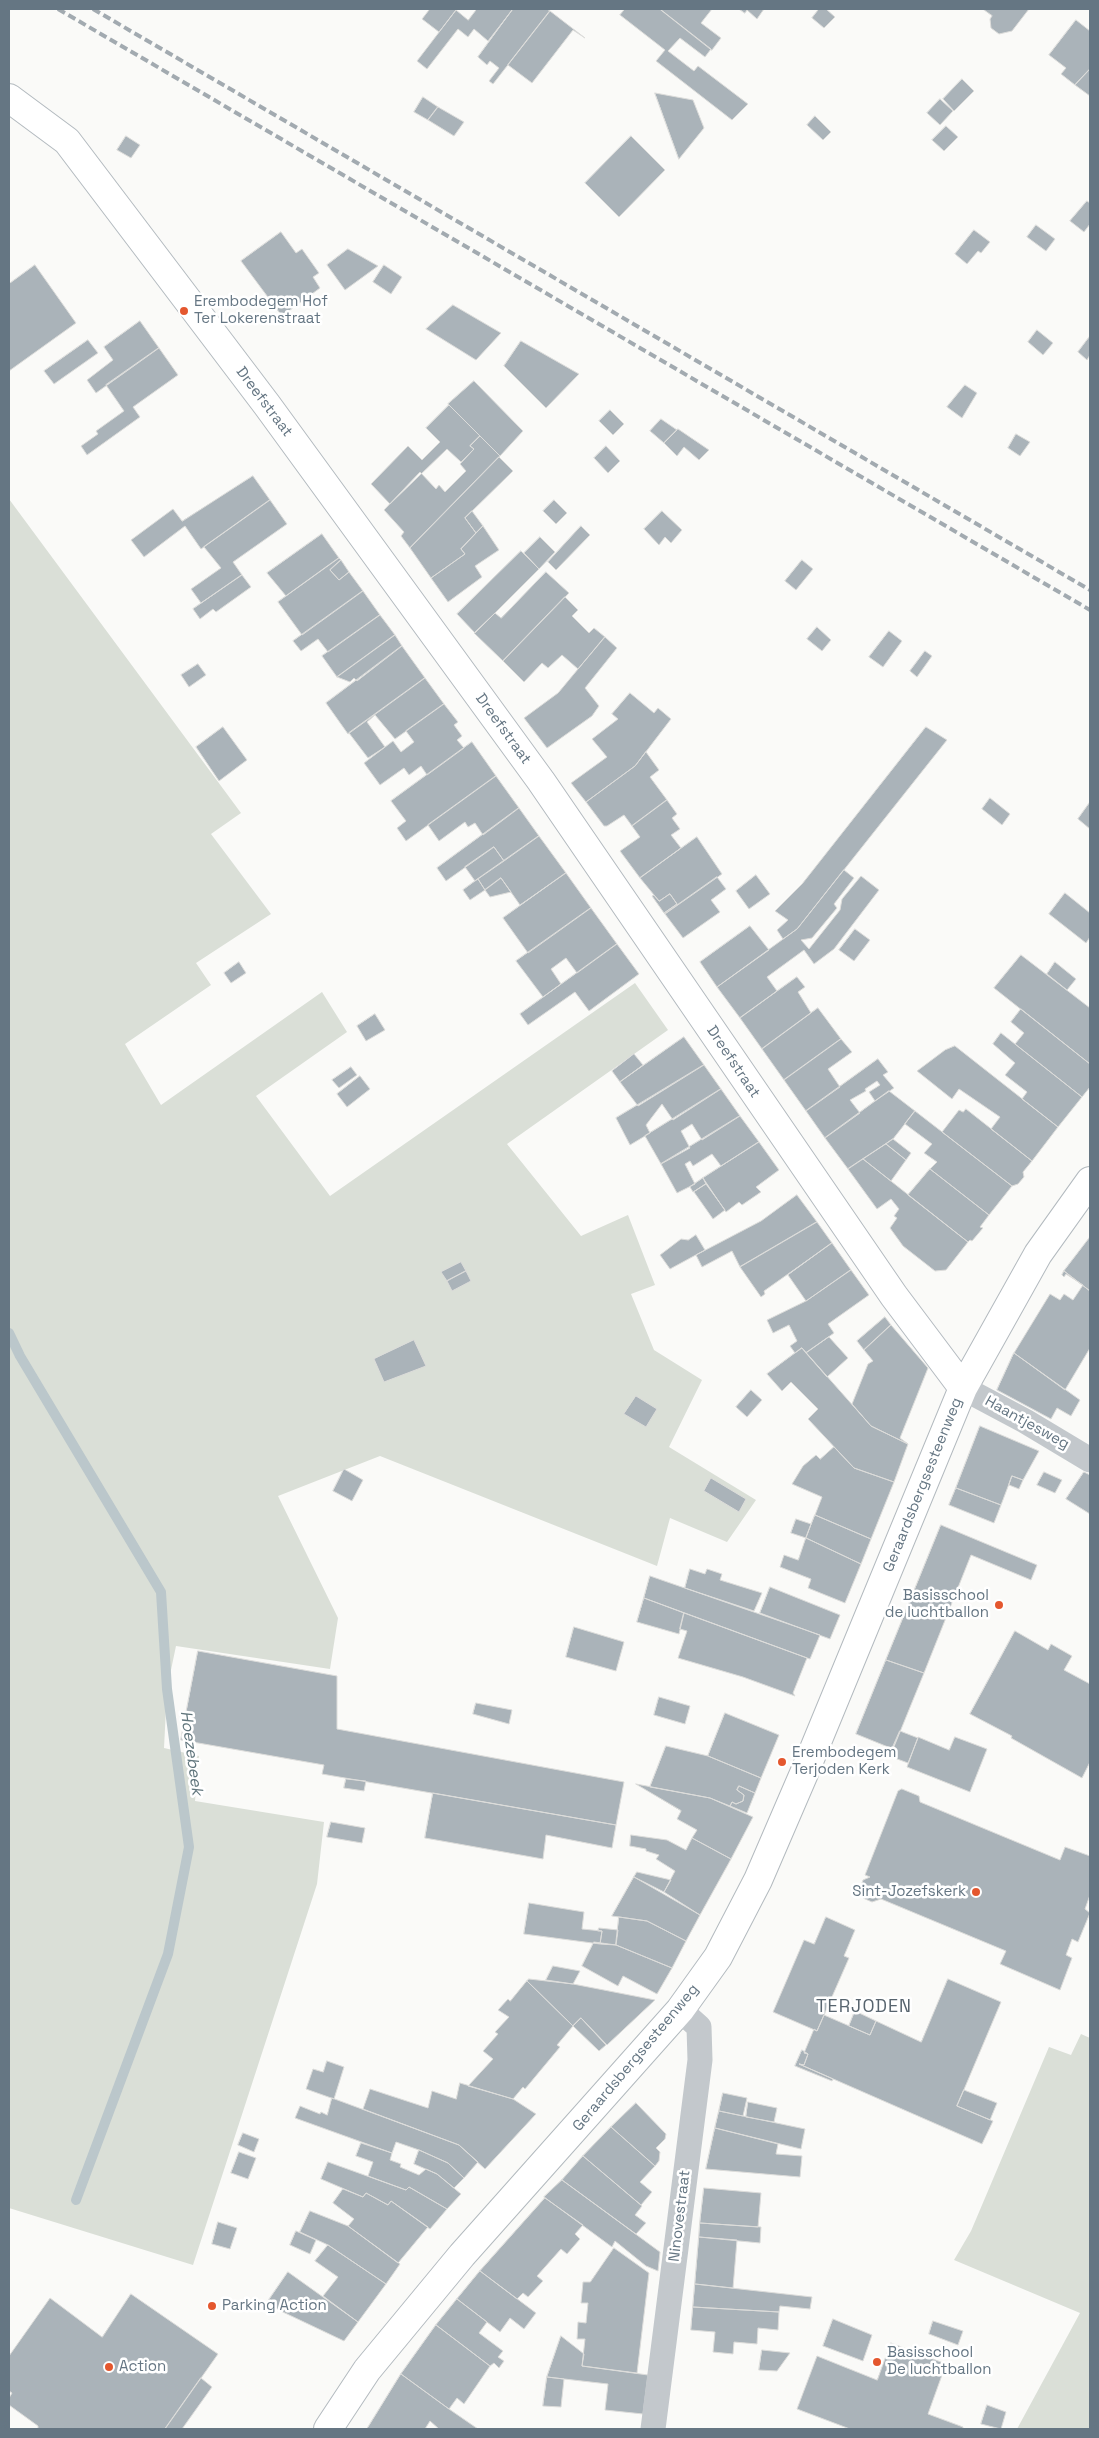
<!DOCTYPE html>
<html>
<head>
<meta charset="utf-8">
<style>
	body { margin:0 }
	#map { position:relative; width:1099px; height:2438px; overflow:hidden; background:#fafaf8; font-family:"Space Grotesk",sans-serif }
	canvas { display:block }
	.frame { position:absolute; inset:0; border:10px solid #657683; pointer-events:none }
</style>
</head>
<body>
<div id="map">
<canvas width="1099" height="2438"></canvas>
<div class="frame"></div>
</div>
<script>
const c = document.querySelector('canvas').getContext('2d');
c.lineJoin = 'round';
function fillPath(path, color) {
  c.fillStyle = color;
  c.fill(path, 'evenodd');
}
function strokePath(path, color, width, dash) {
  c.strokeStyle = color;
  c.lineWidth = width;
  c.lineCap = dash ? 'butt' : 'round';
  c.setLineDash(dash || []);
  c.stroke(path);
}
function label(font, color, halo, rows, align = 'center') {
  c.font = font + ' "Space Grotesk",sans-serif';
  c.lineWidth = 5;
  c.setLineDash([]);
  c.textBaseline = 'middle';
  c.strokeStyle = halo;
  c.fillStyle = color;
  for (const [text, x, y, turn = 0] of rows) {
    c.save();
    c.translate(x, y);
    c.rotate((+turn || 0) * Math.PI / 180);
    c.textAlign = isNaN(turn) ? turn : align;
    if (halo) c.strokeText(text, 0, 0);
    c.fillText(text, 0, 0);
    c.restore();
  }
}
const green = new Path2D(`
	M9,499L241,813L211,834L271,914L196,963L211,985L125,1044L161,1105L322,992L347,1032L256,1096L330,1196L635,983L668,1030L507,1144L581,1236L628,1215L655,1285L631,1294L654,1350L702,1380L669,1447L756,1500L727,1542L670,1518L657,1566L380,1456L278,1496L338,1618L330,1669L176,1646L167,1689L164,1748L199,1756L195,1801L324,1822L317,1884L193,2265L9,2208Z
	M1081,2034L1090,2038V2429H1017L1080,2313L954,2260L971,2231L1049,2047L1071,2055Z`);
const stream = new Path2D(`
	M9,1333L20,1356L161,1592L167,1689L189,1847L168,1954L76,2200`);
const building = new Path2D(`
	M428,9H454L456,10L439,32L422,19L429,10Z
	M477,9H513L488,41L474,29L468,37L458,29L427,69L417,61L456,10L468,20Z
	M513,9H547L550,11L493,84L489,81L499,68L490,61L487,65L478,57Z
	M625,9H660L711,49L705,57L680,38L668,51L694,71L698,66L748,104L732,120L656,61L665,50L620,15Z
	M660,9H712L701,23L721,38L712,50Z
	M739,9H764L757,19L747,10L745,13Z
	M819,9H826L835,17L824,28L812,18Z
	M983,9H1029L1012,31L999,34L991,28L990,19L992,16Z
	M550,11L585,38L573,30L532,83L508,65Z
	M1076,20L1090,31V69L1075,85L1061,74L1066,68L1049,55Z
	M1090,69V96L1075,85Z
	M962,79L974,91L954,111L943,99Z
	M655,93L693,100L704,128L679,159Z
	M423,97L438,107L428,120L414,112Z
	M940,99L953,111L940,125L927,113Z
	M438,107L464,122L454,136L428,120Z
	M815,116L831,132L823,140L807,125Z
	M946,126L958,137L944,151L932,140Z
	M126,136L140,145L131,158L117,150Z
	M631,136L665,170L619,217L585,183Z
	M1087,201L1090,203V224L1084,232L1070,221Z
	M1036,225L1055,239L1046,251L1027,237Z
	M974,230L990,242L981,253L978,251L967,264L955,254Z
	M281,232L296,253L302,249L319,273L313,277L320,288L282,316L241,261Z
	M348,249L378,266L345,290L327,265Z
	M35,265L76,323L9,371V284Z
	M384,265L402,277L391,294L373,282Z
	M453,305L501,333L476,360L426,329Z
	M140,321L159,348L96,393L87,380L113,360L104,347Z
	M1037,330L1053,343L1043,355L1028,342Z
	M1090,336V355L1087,360L1078,352Z
	M88,340L98,353L54,384L44,371Z
	M521,341L579,374L546,408L504,366Z
	M159,348L178,375L133,407L140,417L87,455L81,446L98,434L96,431L124,411L106,385Z
	M474,381L523,431L500,456L448,404Z
	M965,385L977,393L962,418L947,407Z
	M449,405L480,436L470,446L474,449L461,462L447,449L390,504L371,484L408,446L422,460L440,442L426,428Z
	M610,410L624,424L613,435L599,421Z
	M661,419L677,430L664,443L650,431Z
	M678,429L709,450L699,460L684,447L677,456L664,443Z
	M1016,434L1030,442L1020,456L1008,448Z
	M480,436L500,456L410,548L401,536L404,532L384,510L420,472L436,489L439,485L445,492L466,471L460,464L474,449L470,446Z
	M606,446L620,461L608,473L594,458Z
	M499,457L513,471L465,518L476,533L461,549L465,554L431,578L410,548Z
	M253,476L270,500L201,549L185,526L144,557L131,540L173,509L182,521Z
	M270,500L287,524L233,562L242,575L201,603L191,589L221,568L204,547Z
	M554,500L567,513L556,524L543,511Z
	M472,511L483,526L476,533L465,518Z
	M662,511L682,530L671,543L665,537L659,545L644,529Z
	M483,526L499,550L475,566L482,577L448,602L431,578L465,554L461,549Z
	M581,526L590,535L556,570L548,562Z
	M322,534L339,558L286,596L267,573Z
	M540,537L555,552L539,569L524,553Z
	M521,551L539,569L475,633L457,614Z
	M339,558L341,560L330,570L339,580L349,572L363,591L302,635L278,602Z
	M341,560L349,572L339,580L330,570Z
	M802,560L813,569L796,590L785,581Z
	M546,572L569,593L503,661L474,633L495,613L501,618Z
	M242,575L251,587L216,612L213,609L200,619L193,609Z
	M363,591L380,615L328,652L318,639L301,651L293,641Z
	M565,597L578,610L572,616L589,633L594,628L605,637L578,669L562,655L548,668L542,663L524,682L503,661Z
	M380,615L395,635L337,677L322,656Z
	M817,627L831,640L822,651L807,639Z
	M889,631L902,641L883,667L869,657Z
	M395,635L402,646L357,681L354,678L350,682L337,677Z
	M605,637L617,648L585,688L599,706L592,716L547,748L524,718L558,693Z
	M402,646L425,678L348,734L326,703Z
	M925,651L932,656L917,677L910,671Z
	M198,664L206,675L189,687L181,675Z
	M425,678L444,704L395,739L375,715L367,722L385,747L368,758L349,733Z
	M630,693L654,713L658,708L671,719L635,766L586,802L571,783L607,757L592,739L618,719L612,714Z
	M444,704L458,722L454,725L462,736L457,740L464,748L427,775L421,766L409,775L404,768L380,785L364,763L393,741L401,752L414,742L406,731Z
	M223,727L247,760L219,781L196,747Z
	M926,727L947,740L797,929L783,939L777,930L788,920L775,911L802,884Z
	M472,742L496,776L406,841L397,828L406,821L391,801Z
	M646,752L659,770L650,777L667,800L632,826L624,815L607,826H604L586,802L635,766Z
	M496,776L519,808L483,835L475,823L468,827L465,822L439,841L428,825Z
	M990,798L1010,814L1002,825L982,809Z
	M667,800L677,814L672,818L680,829L671,835L681,848L640,878L620,851L640,837L632,826Z
	M1090,802V829L1078,819Z
	M519,808L539,836L504,861L494,847L446,881L437,868Z
	M539,836L566,873L520,905L501,878L485,890L478,879Z
	M697,837L722,874L665,914L664,913L677,904L670,894L659,901L640,878Z
	M494,847L504,861L475,881L465,867Z
	M844,870L854,878L834,904L837,908L812,938L801,940L809,949L840,910L842,899L861,876L879,890L834,949L814,964L804,950L767,977L777,991L740,1018L717,987L797,929Z
	M566,873L591,908L528,953L503,918Z
	M756,875L770,894L749,909L736,891Z
	M717,877L726,889L711,900L720,912L683,938L665,914Z
	M501,878L511,892L490,897L485,890Z
	M478,879L485,890L470,900L463,890Z
	M1065,893L1090,913V937L1086,943L1049,914Z
	M670,894L677,904L664,913L652,896L654,895L659,901Z
	M591,908L617,944L577,973L566,958L551,969L561,984L543,997L516,961Z
	M750,926L769,950L717,987L700,962Z
	M855,929L870,940L854,961L839,950Z
	M617,944L639,974L589,1011L575,992L528,1025L520,1014Z
	M1021,955L1090,1008V1064L994,988Z
	M239,962L246,973L231,983L224,973Z
	M1055,962L1076,979L1067,990L1047,974Z
	M797,977L805,987L798,992L811,1013L762,1049L740,1018Z
	M818,1008L841,1039L784,1080L762,1049Z
	M1021,1009L1090,1064V1087L1082,1097L1015,1044L1024,1033L1011,1022Z
	M375,1014L385,1030L366,1041L357,1026Z
	M1001,1033L1082,1097L1058,1127L1022,1099L1027,1092L1005,1075L1015,1063L993,1044Z
	M684,1037L704,1065L638,1106L620,1082Z
	M841,1039L852,1052L828,1069L840,1087L806,1111L784,1080Z
	M955,1046L1058,1127L1032,1161L991,1129L1000,1117L959,1089L952,1099L917,1071L945,1050Z
	M634,1054L643,1065L620,1082L612,1071Z
	M878,1059L888,1072L883,1075L894,1088L875,1101L869,1092L880,1085L877,1081L865,1089L866,1091L850,1100L860,1113L825,1138L806,1111Z
	M704,1065L721,1089L673,1120L662,1104L646,1125L650,1133L630,1145L616,1118Z
	M351,1067L357,1075L339,1088L332,1080Z
	M360,1076L370,1089L347,1107L337,1094Z
	M721,1089L740,1116L702,1140L692,1124L681,1131L690,1148L661,1164L645,1136Z
	M889,1091L915,1111L893,1139L848,1169L825,1138Z
	M966,1109L1032,1161L1023,1172L1024,1177L1018,1184L1012,1186L942,1132L959,1110L963,1112Z
	M915,1111L1012,1186L989,1215L930,1169L937,1162L924,1153L932,1144L905,1124Z
	M740,1116L759,1142L721,1166L712,1154L693,1166L690,1161L685,1164L695,1184L677,1193L661,1164Z
	M893,1139L911,1153L906,1160L886,1144Z
	M759,1142L779,1170L756,1187L761,1192L742,1205L739,1202L726,1212L703,1178Z
	M886,1144L906,1160L891,1181L863,1159Z
	M863,1159L968,1242L946,1270L935,1271L903,1246L890,1228L897,1218L894,1216L899,1209L891,1199L877,1209L848,1169Z
	M930,1169L989,1215L980,1227L983,1228L972,1241L970,1240L968,1242L908,1195Z
	M703,1178L706,1184L693,1192L690,1187Z
	M706,1184L725,1210L713,1219L694,1192Z
	M797,1195L817,1222L740,1267L732,1251L702,1267L696,1255L761,1221Z
	M817,1222L832,1243L764,1291L765,1294L761,1297L740,1267Z
	M696,1235L705,1250L670,1269L660,1255L681,1239L688,1240Z
	M1090,1237V1291L1064,1271Z
	M832,1243L851,1270L806,1301L788,1275Z
	M461,1262L466,1271L447,1281L441,1272Z
	M851,1270L869,1295L828,1324L834,1333L806,1353L802,1348L795,1353L790,1346L797,1341L789,1325L773,1333L767,1320L806,1301Z
	M466,1271L471,1281L452,1291L447,1281Z
	M1064,1271L1090,1291V1348L1065,1390L1014,1353L1050,1294L1060,1300L1064,1294L1073,1300L1083,1285L1066,1274L1064,1277L1062,1275Z
	M885,1317L891,1325L864,1350L857,1341Z
	M891,1325L928,1368L900,1438L908,1444L871,1426L852,1404L868,1364L873,1361L864,1350Z
	M829,1337L848,1358L827,1377L806,1353Z
	M414,1340L426,1366L384,1382L374,1359Z
	M802,1348L871,1426L908,1444L894,1482L854,1468L808,1419L818,1409L791,1382L782,1391L767,1374Z
	M1014,1353L1080,1400L1071,1416L1057,1408L1051,1419L997,1390Z
	M751,1390L762,1400L747,1417L736,1407Z
	M636,1396L657,1409L646,1427L624,1414Z
	M980,1426L1039,1451L1023,1480L1012,1476L1001,1505L956,1488Z
	M834,1447L854,1468L894,1482L871,1539L815,1515L822,1497L792,1484L803,1466L816,1455L820,1459Z
	M344,1469L363,1480L352,1501L333,1491Z
	M1044,1472L1062,1480L1055,1493L1037,1485Z
	M1084,1472L1090,1475V1514L1066,1499Z
	M1012,1476L1023,1480L1019,1489L1009,1485Z
	M711,1478L746,1499L739,1512L704,1491Z
	M956,1488L1001,1505L994,1523L949,1505Z
	M815,1515L871,1539L861,1564L806,1538Z
	M796,1519L811,1524L806,1538L791,1533Z
	M941,1525L1037,1565L1031,1580L971,1555L924,1673L886,1660Z
	M806,1538L861,1564L845,1603L808,1588L811,1579L780,1567L784,1555L798,1560Z
	M690,1569L705,1574L707,1569L722,1574L720,1580L762,1593L754,1611L685,1588Z
	M650,1576L820,1635L810,1659L644,1598Z
	M770,1587L840,1615L830,1639L760,1613Z
	M644,1598L684,1613L679,1634L637,1622Z
	M684,1613L807,1658L793,1693L795,1696L743,1677L678,1658L687,1631L680,1629Z
	M574,1627L624,1642L616,1671L566,1657Z
	M1015,1631L1048,1650L1051,1644L1072,1656L1064,1670L1090,1684V1762L1082,1778L1011,1738L1012,1736L970,1714Z
	M198,1651L337,1676V1729L624,1782L616,1825L322,1774L324,1765L181,1740Z
	M886,1660L924,1673L893,1749L856,1734Z
	M659,1697L690,1706L685,1724L654,1715Z
	M476,1703L512,1710L509,1724L473,1714Z
	M725,1713L779,1735L761,1778L708,1756Z
	M900,1731L918,1738L908,1763L889,1756Z
	M955,1737L987,1749L970,1792L907,1767L918,1737L949,1750Z
	M666,1746L708,1756L761,1778L755,1793L739,1786L737,1790L744,1795L743,1801L736,1804L732,1802L730,1806L710,1798L650,1787Z
	M346,1779L366,1781L364,1791L344,1788Z
	M636,1784L710,1798L753,1817L731,1859L692,1838L697,1830L677,1819L681,1811Z
	M739,1786L755,1793L747,1813L730,1806L732,1802L736,1804L743,1801L744,1795L737,1790Z
	M902,1789L919,1796L920,1802L1060,1860L1065,1847L1090,1856V1895L1085,1909L1090,1913L1078,1942L1072,1939L1066,1955L1072,1958L1060,1990L1000,1964L1006,1951L881,1899L872,1902L863,1898L860,1889L863,1880L870,1877L865,1875L898,1791Z
	M433,1793L616,1825L612,1848L546,1835L543,1859L425,1838Z
	M331,1822L365,1828L362,1843L327,1837Z
	M631,1835L667,1840L686,1850L692,1838L731,1859L700,1915L664,1892L675,1871L656,1859L659,1855L646,1851V1849L630,1846Z
	M637,1872L671,1880L664,1892L634,1877Z
	M634,1877L700,1915L686,1941L647,1921L612,1916Z
	M529,1903L584,1912L582,1929L602,1931L600,1944L524,1934Z
	M619,1917L647,1921L686,1941L672,1968L616,1945Z
	M826,1917L855,1930L844,1956L849,1958L817,2031L773,2012L804,1940L814,1944Z
	M599,1928L618,1930L616,1945L600,1944L602,1931H598Z
	M594,1942L616,1945L672,1968L657,1994L623,1976L618,1986L582,1966Z
	M553,1966L580,1971L573,1984L546,1980Z
	M529,1979L573,1984L655,2000L607,2045L581,2018L573,2026L527,1981Z
	M948,1979L1001,2002L957,2106L993,2121L982,2144L799,2064L804,2065L808,2054L804,2053L814,2029L817,2031L824,2015L870,2035L876,2021L921,2042Z
	M527,1981L573,2026L557,2045L560,2047L525,2089L523,2087L513,2099L468,2086L493,2059L483,2051L498,2034L495,2032L509,2017L498,2010L508,1999L510,2001Z
	M855,2011L876,2021L870,2035L849,2026Z
	M581,2018L606,2045L599,2051L573,2026Z
	M802,2050L808,2054L804,2065L799,2064L833,2079L832,2081L795,2066Z
	M327,2061L344,2067L334,2099L306,2089L313,2069L323,2072Z
	M460,2083L513,2099L536,2114L485,2169L459,2145L363,2109L370,2089L428,2108L432,2091L456,2099Z
	M964,2090L997,2103L990,2120L957,2106Z
	M723,2093L747,2098L743,2116L719,2111Z
	M332,2098L459,2145L478,2162L464,2178L448,2163L419,2150L396,2142L392,2153L295,2118L300,2106L320,2114L321,2112L327,2115Z
	M748,2102L777,2108L774,2122L746,2117Z
	M636,2103L666,2134L665,2139L656,2148L660,2152L659,2161L655,2166L611,2127Z
	M719,2111L805,2129L801,2149L715,2128Z
	M611,2127L655,2166L640,2182L652,2192L641,2205L583,2156Z
	M715,2128L778,2144L776,2154L802,2156L800,2177L706,2169Z
	M243,2133L259,2139L254,2152L238,2145Z
	M361,2143L392,2153L390,2160L401,2164L400,2167L419,2175L426,2169L437,2174L461,2194L447,2209L409,2187L406,2190L368,2176L373,2162L356,2156Z
	M419,2150L448,2163L464,2178L454,2188L437,2174L414,2164Z
	M239,2152L256,2158L248,2179L231,2173Z
	M583,2156L642,2206L635,2215L646,2223L636,2234L562,2180Z
	M328,2162L406,2190L409,2187L447,2209L430,2229L391,2201L388,2205L366,2193L363,2197L321,2179Z
	M562,2180L660,2252L658,2271L646,2266L615,2241L612,2247L544,2197Z
	M704,2188L761,2193L758,2227L700,2223Z
	M343,2189L363,2197L366,2193L388,2205L391,2201L428,2227L398,2263L348,2226L354,2219L333,2203Z
	M545,2198L583,2225L575,2234L580,2239L567,2254L561,2249L537,2276L543,2281L528,2297L523,2293L517,2299L480,2271Z
	M310,2211L348,2226L400,2264L386,2284L328,2245L300,2232Z
	M218,2222L237,2228L230,2249L212,2244Z
	M700,2223L761,2227L760,2243L699,2237Z
	M296,2231L316,2240L310,2254L290,2245Z
	M699,2237L737,2240L733,2288L695,2284Z
	M328,2245L386,2284L358,2322L323,2296L338,2277L315,2261Z
	M614,2248L649,2273L637,2373L582,2366L585,2339H577L578,2322L586,2323L588,2303H581L583,2282H590Z
	M480,2271L536,2313L524,2329L510,2318L500,2332L457,2299Z
	M288,2272L358,2322L344,2341L266,2304Z
	M695,2284L812,2297L810,2309L780,2306L779,2312L693,2307Z
	M131,2294L218,2354L165,2429H38V2426L9,2405V2398L12,2393L9,2391V2356L50,2298L102,2337Z
	M457,2299L487,2322L479,2333L503,2351L498,2357L504,2361L499,2368L494,2363L490,2366L436,2325Z
	M693,2307L779,2312L778,2330L758,2328L757,2344L734,2342L733,2354L713,2352L715,2332L691,2330Z
	M833,2319L872,2335L863,2361L823,2346Z
	M933,2321L963,2331L958,2345L929,2334Z
	M436,2325L490,2366L464,2404L457,2398L449,2409L401,2374Z
	M561,2336L584,2354L582,2366L648,2375L643,2414L605,2410L608,2384L547,2377Z
	M891,2343L946,2364L928,2414L963,2427V2429H850L797,2409L817,2356L877,2380Z
	M762,2350L790,2353L777,2371L759,2370Z
	M401,2374L449,2409L478,2429H439L430,2421L425,2429H367Z
	M547,2377L564,2379L561,2407L543,2406Z
	M201,2378L212,2387L182,2429H165Z
	M987,2405L1006,2412L1001,2429L981,2424Z`);
const street = new Path2D(`
	M963,1388L1025,1421L1090,1460
	M653,2429L700,2060L699,2027L680,2010`);
const secondary = new Path2D(`
	M9,98L67,141L267,405L541,781L894,1296L963,1388
	M328,2429L367,2370L462,2255L680,2010L718,1957L758,1880L805,1771L963,1388L1038,1254L1090,1181`);
const rail = new Path2D(`
	M58,9L1090,610
	M93,9L1090,590`);
const markers = [
	[184,311,5,"#e4572e"],
	[999,1605,5,"#e4572e"],
	[782,1762,5,"#e4572e"],
	[976,1892,5,"#e4572e"],
	[212,2306,5,"#e4572e"],
	[877,2362,5,"#e4572e"],
	[109,2367,5,"#e4572e"]
];
const poiNames = [
	["Erembodegem Hof",194,302],
	["Ter Lokerenstraat",194,319],
	["Basisschool",989,1596,"right"],
	["de luchtballon",989,1613,"right"],
	["Erembodegem",792,1753],
	["Terjoden Kerk",792,1770],
	["Sint-Jozefskerk",966,1892,"right"],
	["Parking Action",222,2306],
	["Basisschool",887,2353],
	["De luchtballon",887,2370],
	["Action",119,2367]
];
const streetNames = [
	["Dreefstraat",264,402,53],
	["Dreefstraat",503,729,54],
	["Dreefstraat",733,1062,56],
	["Haantjesweg",1027,1423,29],
	["Geraardsbergsesteenweg",923,1485,-68],
	["Geraardsbergsesteenweg",636,2058,-50],
	["Ninovestraat",680,2216,-83]
];
const waterNames = [
	["Hoezebeek",191,1753,82]
];
const quarterNames = [
	["TERJODEN",864,2007]
];
fillPath(green, '#dadfd7');
strokePath(stream, '#bbc7cb', 10);
fillPath(building, '#aab3b9');
strokePath(building, '#dcdcda', 1);
strokePath(secondary, '#b3babf', 30);
strokePath(street, '#c3c8cc', 25);
strokePath(secondary, '#fff', 28);
strokePath(rail, '#a2aab0', 4, [8, 4]);
for (const [x, y, r, color] of markers) {
  const dot = new Path2D();
  dot.arc(x, y, r, 0, 2 * Math.PI);
  c.fillStyle = color;
  c.fill(dot);
  strokePath(dot, '#fff', 2);
}
label('15px', '#657683', '#fff', poiNames, 'left');
label('15px', '#657683', '#fff', streetNames);
label('italic 16px', '#60757c', '#fff', waterNames);
c.letterSpacing = '1px';
label('18px', '#57646e', '#fff', quarterNames);
c.letterSpacing = '0px';
</script>
</body>
</html>
